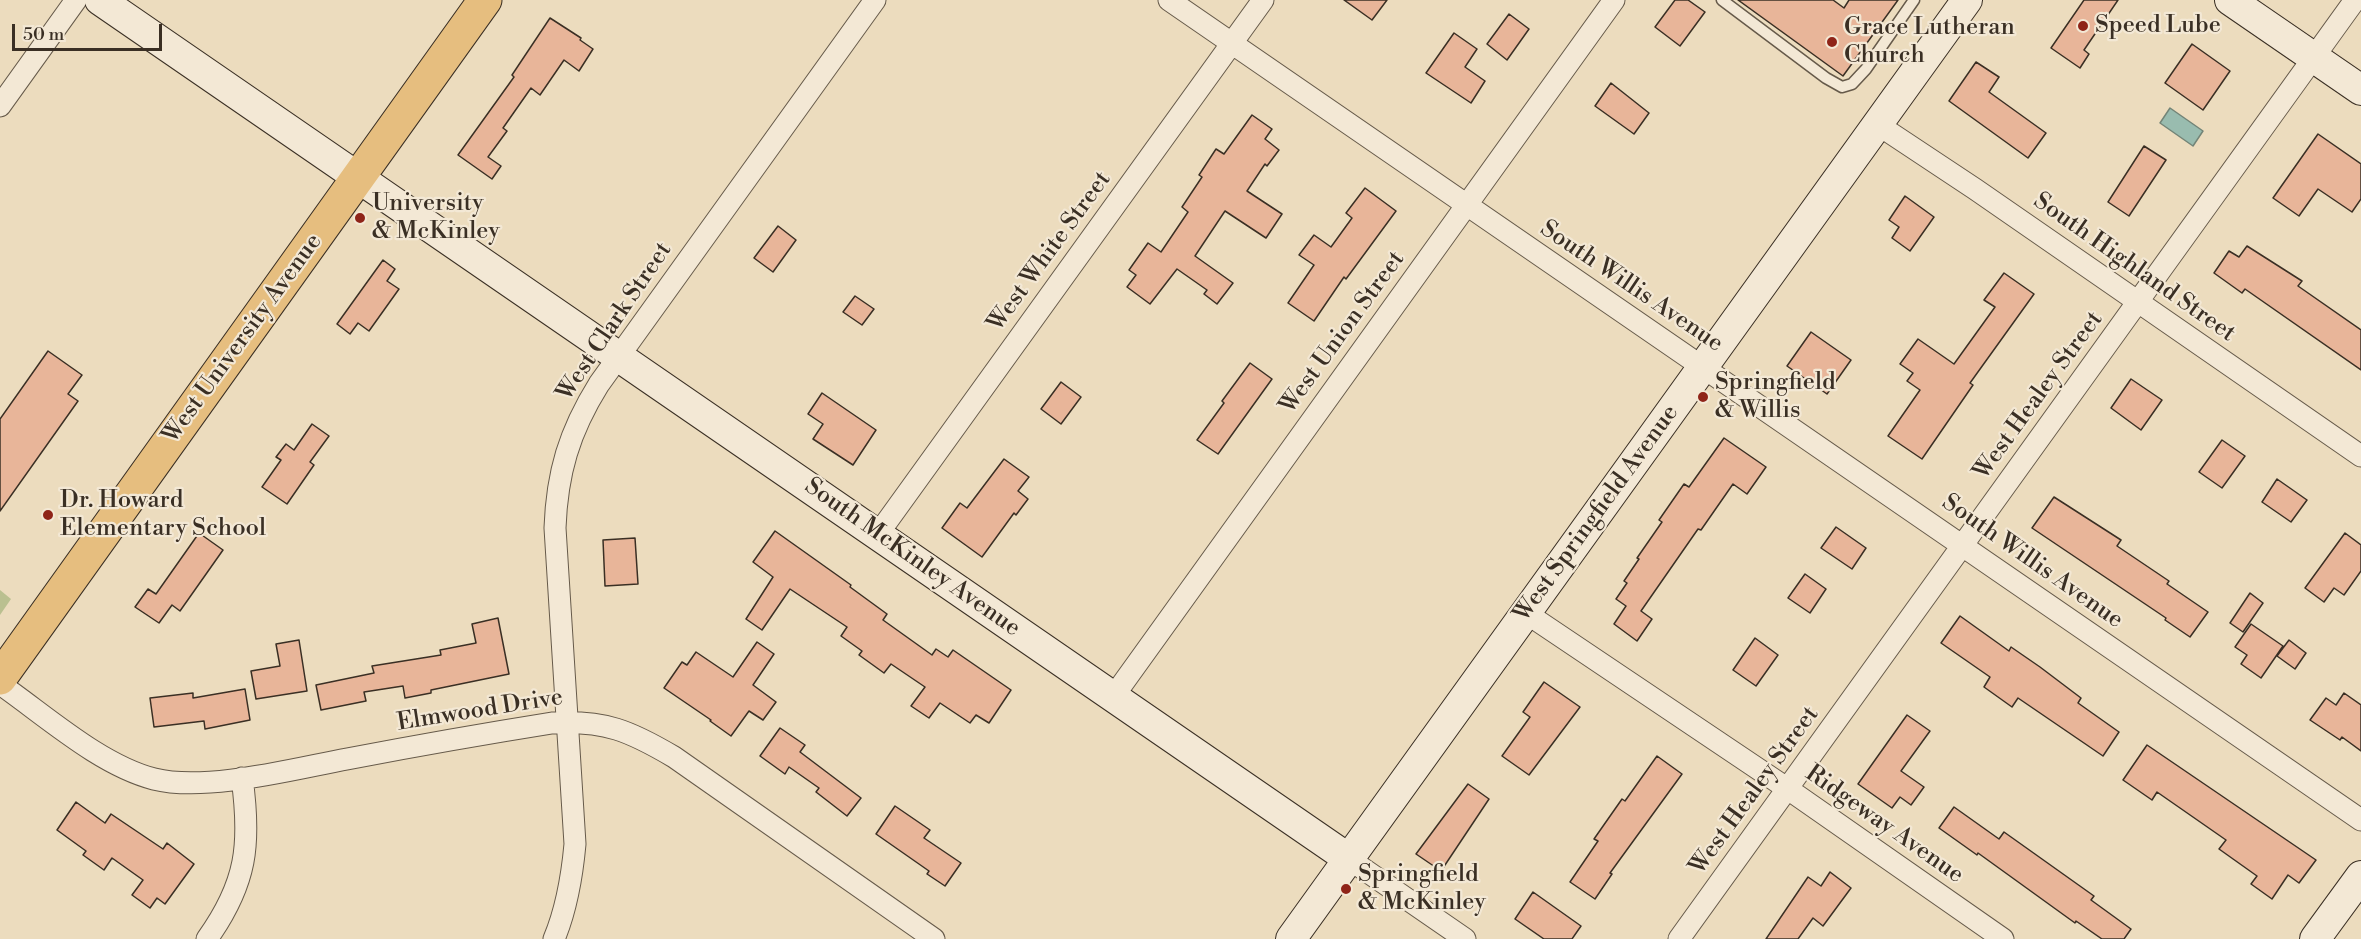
<!DOCTYPE html>
<html>
<head>
<meta charset="utf-8">
<style>
	body { margin:0 }
	#map { position:relative; width:2361px; height:939px; overflow:hidden; background:#ecdcbe; font-family:"Libre Bodoni",serif }
	canvas { display:block }
	.scale { position:absolute; left:12px; top:24px; width:150px; height:27px; box-sizing:border-box; border:3px solid #3a2f24; border-top:0; padding-left:8px; font-size:18px; line-height:21px; white-space:nowrap; color:#3a2f24; -webkit-text-stroke:4px #f3e8d5; paint-order:stroke }
</style>
</head>
<body>
<div id="map">
<canvas width="2361" height="939"></canvas>
<div class="scale">50 m</div>
</div>
<script>
const c = document.querySelector('canvas').getContext('2d');
c.lineJoin = 'round';
function fillPath(path, color) {
  c.fillStyle = color;
  c.fill(path, 'evenodd');
}
function strokePath(path, color, width, dash) {
  c.strokeStyle = color;
  c.lineWidth = width;
  c.lineCap = dash ? 'butt' : 'round';
  c.setLineDash(dash || []);
  c.stroke(path);
}
function label(font, color, halo, rows, align = 'center') {
  c.font = font + ' "Libre Bodoni",serif';
  c.lineWidth = 4.5;
  c.setLineDash([]);
  c.textBaseline = 'middle';
  c.strokeStyle = halo;
  c.fillStyle = color;
  for (const [text, x, y, turn = 0] of rows) {
    c.save();
    c.translate(x, y);
    c.rotate((+turn || 0) * Math.PI / 180);
    c.textAlign = isNaN(turn) ? turn : align;
    if (halo) c.strokeText(text, 0, 0);
    c.fillText(text, 0, 0);
    c.restore();
  }
}
const green = new Path2D(`
	M0,590L11,599L0,615Z`);
const water = new Path2D(`
	M2170,108L2203,131L2193,146L2160,123Z`);
const building = new Path2D(`
	M1344,0H1387L1372,20Z
	M1675,0H1688L1705,12L1680,46L1655,27Z
	M1738,0H1833L1844,8L1849,0H1898L1843,76Z
	M2084,0H2118L2084,50L2089,54L2080,68L2051,48Z
	M1509,14L1529,29L1507,60L1487,44Z
	M550,18L581,38L580,40L593,49L579,71L564,60L540,95L531,88L503,128L507,131L488,157L501,166L492,179L458,155L514,77L512,75Z
	M1454,33L1477,49L1465,67L1485,81L1471,103L1426,73Z
	M2192,44L2230,71L2203,110L2165,83Z
	M1976,62L1999,77L1989,92L2046,133L2028,158L1949,101Z
	M1611,83L1649,113L1634,134L1595,106Z
	M1252,115L1272,129L1265,139L1279,150L1267,166L1265,164L1247,191L1282,214L1266,238L1225,211L1195,256L1233,283L1217,304L1204,294L1207,290L1177,269L1150,304L1127,287L1136,275L1129,270L1148,243L1161,252L1188,212L1182,207L1202,177L1199,175L1216,149L1224,154Z
	M2318,134L2361,164V199L2352,212L2318,189L2299,216L2273,198Z
	M2144,146L2166,160L2129,216L2108,202Z
	M1365,188L1396,211L1346,279L1344,277L1314,321L1288,303L1314,265L1299,255L1314,235L1331,247L1352,218L1346,213Z
	M1905,196L1934,217L1910,251L1892,238L1899,227L1889,220Z
	M778,226L796,240L773,272L754,258Z
	M2247,246L2302,281L2298,286L2361,330V370L2245,289L2242,293L2214,273L2229,251L2239,257Z
	M383,260L395,269L387,281L399,289L369,331L358,323L350,334L337,324Z
	M2004,273L2034,294L1970,383L1973,385L1922,459L1888,436L1920,390L1907,381L1913,373L1900,364L1918,339L1954,364L1995,307L1984,300Z
	M855,296L874,309L862,325L843,312Z
	M1811,332L1851,360L1827,394L1787,366Z
	M48,351L82,375L68,394L78,401L0,511V419Z
	M1250,363L1272,379L1218,454L1197,440L1224,403L1222,401Z
	M2131,379L2162,400L2141,430L2111,408Z
	M1061,382L1081,397L1061,424L1041,409Z
	M822,393L876,430L853,465L813,439L823,424L808,414Z
	M312,424L329,436L310,462L314,465L287,504L262,487L281,460L276,457L286,444L294,450Z
	M1724,438L1766,467L1747,494L1733,484L1701,530L1698,529L1641,611L1652,619L1637,641L1614,624L1626,606L1616,599L1627,583L1624,581L1639,559L1637,558L1662,522L1659,520L1684,484L1689,487Z
	M2222,440L2245,456L2222,488L2199,472Z
	M1004,459L1029,477L1018,491L1028,499L1016,515L1014,513L982,557L942,528L960,503L967,508Z
	M2277,479L2307,500L2291,522L2262,502Z
	M2054,497L2121,540L2117,546L2169,581L2167,584L2208,612L2190,637L2165,620L2166,618L2032,528Z
	M1836,527L1866,548L1852,569L1821,548Z
	M775,531L851,585L850,587L887,614L883,620L932,655L936,649L948,657L953,650L1011,690L989,723L976,715L970,723L940,703L929,718L911,706L925,687L891,664L884,673L859,655L862,651L841,636L847,627L790,589L762,630L746,619L773,577L753,562Z
	M199,533L223,550L180,611L172,605L159,623L135,607L148,589L156,594Z
	M2345,533L2361,545V571L2344,595L2334,588L2324,602L2305,588Z
	M635,538L638,584L605,586L603,540Z
	M1805,574L1826,589L1810,613L1788,598Z
	M2250,593L2263,603L2243,632L2230,623Z
	M1960,616L2009,651L2011,647L2040,667L2081,698L2078,703L2119,732L2103,756L2018,698L2012,707L1984,687L1990,677L1941,643Z
	M498,618L509,674L431,690V693L405,698L403,686L364,692L366,701L321,710L316,685L374,673L372,666L441,655L440,650L476,643L472,624Z
	M2251,624L2283,646L2261,678L2241,664L2247,655L2235,647Z
	M1755,638L1778,655L1756,686L1733,670Z
	M299,640L307,691L256,699L251,671L280,666L276,644Z
	M2289,640L2306,653L2295,669L2277,656Z
	M757,642L774,654L753,685L776,702L763,720L749,711L731,736L710,721L711,720L664,688L682,662L687,665L696,652L733,677Z
	M1544,682L1580,707L1529,775L1502,756L1530,717L1523,712Z
	M245,689L250,720L205,729L204,721L154,727L150,698L193,693V698Z
	M2344,693L2361,705V751L2342,737L2340,740L2310,720L2326,698L2336,705Z
	M1907,715L1930,731L1901,771L1924,787L1911,805L1900,797L1892,808L1858,784Z
	M780,728L805,745L800,752L861,798L847,816L816,792L819,788L789,767L785,774L760,756Z
	M2147,745L2316,860L2299,883L2288,875L2272,899L2251,884L2257,876L2219,849L2226,840L2157,792L2152,800L2123,780Z
	M1657,756L1682,774L1610,873L1612,874L1595,899L1570,882L1598,841L1594,839L1622,799L1625,801Z
	M1468,784L1489,799L1441,871L1416,854Z
	M76,802L105,823L111,814L163,849L167,843L194,864L165,904L157,898L150,908L132,895L143,880L112,858L104,870L83,855L86,851L57,830Z
	M895,806L930,830L924,838L961,863L945,886L927,874L929,871L876,834Z
	M1954,807L1999,839L2004,832L2094,896L2091,900L2131,929L2124,939H2102L2076,921L2075,923L1978,853L1977,855L1939,828Z
	M1830,872L1851,888L1823,926L1813,918L1798,939H1766L1808,877L1821,886Z
	M1533,892L1581,926L1572,939H1544L1515,919Z`);
const lane = new Path2D(`
	M1722,0L1826,78L1842,87L1852,84L1866,69L1914,0`);
const street = new Path2D(`
	M1169,0L2361,820
	M0,106L76,0
	M1877,124L1975,189L2361,456
	M878,534L1263,0
	M1526,613L1788,789L2003,939
	M0,684C46,716 100,765 154,779C206,792 293,769 347,759C415,746 483,734 552,723C605,720 630,731 674,757L934,939
	M1113,697L1614,0
	M1349,859L1465,939
	M207,939C247,883 251,844 242,778
	M554,939C567,908 572,877 575,844L555,528C557,473 569,432 599,384L875,0
	M1679,939L2355,0`);
const secondary = new Path2D(`
	M100,0L1349,859
	M2230,0L2361,90
	M1291,939L1967,0
	M2315,939L2361,876`);
const primary = new Path2D(`
	M0,678L485,0`);
const markers = [
	[2083,26,6,"#8f2418"],
	[1832,42,6,"#8f2418"],
	[360,218,6,"#8f2418"],
	[1703,397,6,"#8f2418"],
	[48,515,6,"#8f2418"],
	[1346,889,6,"#8f2418"]
];
const poiNames = [
	["Speed Lube",2095,26],
	["Grace Lutheran",1844,28],
	["Church",1844,56],
	["University",372,204],
	["& McKinley",372,232],
	["Springfield",1715,383],
	["& Willis",1715,411],
	["Dr. Howard",60,501],
	["Elementary School",60,529],
	["Springfield",1358,875],
	["& McKinley",1358,903]
];
const streetNames = [
	["West White Street",1050,252,-54],
	["South Highland Street",2134,268,35],
	["South Willis Avenue",1631,287,34],
	["West Clark Street",615,322,-56],
	["West Union Street",1343,333,-54],
	["West University Avenue",243,339,-54],
	["West Healey Street",2039,396,-54],
	["West Springfield Avenue",1597,514,-54],
	["South McKinley Avenue",912,558,35],
	["South Willis Avenue",2032,562,35],
	["Elmwood Drive",480,711,-9],
	["West Healey Street",1755,791,-54],
	["Ridgeway Avenue",1884,825,35]
];
fillPath(green, '#bac090');
fillPath(water, '#99bcaf');
strokePath(water, '#738477', 1.5);
fillPath(building, '#e8b599');
strokePath(building, '#3a2f24', 1.5);
strokePath(lane, '#665a4a', 13);
strokePath(street, '#665a4a', 23);
strokePath(secondary, '#3a2f24', 32);
strokePath(primary, '#3a2f24', 35);
strokePath(lane, '#f3e8d5', 10);
strokePath(street, '#f3e8d5', 21);
strokePath(secondary, '#f3e8d5', 30);
strokePath(primary, '#e6be7f', 33);
for (const [x, y, r, color] of markers) {
  const dot = new Path2D();
  dot.arc(x, y, r, 0, 2 * Math.PI);
  c.fillStyle = color;
  c.fill(dot);
  strokePath(dot, '#f3e8d5', 2);
}
label('24px', '#3a2f24', '#f3e8d5', poiNames, 'left');
label('24px', '#3a2f24', '#f3e8d5', streetNames);
</script>
</body>
</html>
